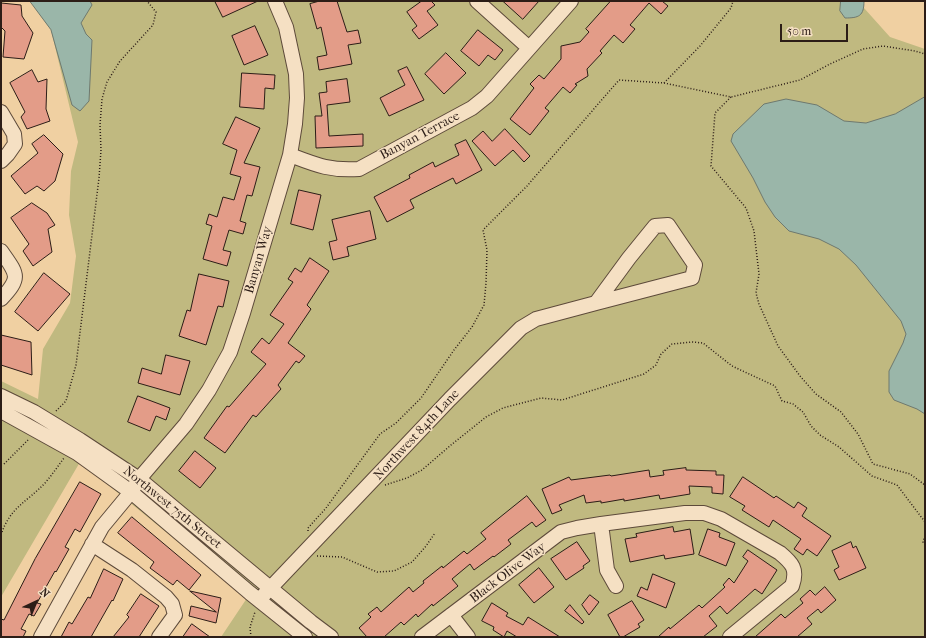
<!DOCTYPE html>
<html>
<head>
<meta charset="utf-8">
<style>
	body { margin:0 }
	#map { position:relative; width:926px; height:638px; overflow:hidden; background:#f0d0a2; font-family:"IM FELL French Canon",serif }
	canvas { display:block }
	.frame { position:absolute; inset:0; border:2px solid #2c1d17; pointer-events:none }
	.north { position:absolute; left:16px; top:582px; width:40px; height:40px; -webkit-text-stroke:3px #f5e0c3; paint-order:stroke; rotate:44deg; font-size:11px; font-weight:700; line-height:16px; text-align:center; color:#2c1d17 }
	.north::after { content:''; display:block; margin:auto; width:14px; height:18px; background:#2c1d17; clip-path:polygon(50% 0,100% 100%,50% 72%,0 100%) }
	.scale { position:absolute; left:780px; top:24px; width:68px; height:18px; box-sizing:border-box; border:2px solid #2c1d17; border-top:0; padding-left:5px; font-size:12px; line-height:14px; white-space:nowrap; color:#2c1d17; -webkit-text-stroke:3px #f5e0c3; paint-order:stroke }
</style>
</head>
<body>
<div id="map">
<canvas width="926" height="638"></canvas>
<div class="frame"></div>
<div class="north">N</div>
<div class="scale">50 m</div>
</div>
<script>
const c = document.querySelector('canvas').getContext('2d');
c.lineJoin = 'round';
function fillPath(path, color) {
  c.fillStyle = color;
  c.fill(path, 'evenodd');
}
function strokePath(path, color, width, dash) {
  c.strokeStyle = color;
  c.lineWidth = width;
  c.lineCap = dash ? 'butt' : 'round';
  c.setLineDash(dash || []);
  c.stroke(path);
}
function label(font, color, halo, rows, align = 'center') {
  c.font = font + ' "IM FELL French Canon",serif';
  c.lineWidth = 3;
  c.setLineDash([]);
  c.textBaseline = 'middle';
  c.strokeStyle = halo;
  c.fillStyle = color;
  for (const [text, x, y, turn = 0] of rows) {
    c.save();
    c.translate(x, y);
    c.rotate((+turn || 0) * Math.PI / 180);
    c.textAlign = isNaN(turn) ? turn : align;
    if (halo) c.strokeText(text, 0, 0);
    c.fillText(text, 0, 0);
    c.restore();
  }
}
const green = new Path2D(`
	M30,1H864V8L890,37L925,49V637H221L247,598L80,462L1,597V381L38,399L43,349L70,303L76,256L69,215L71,171L78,142L51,30Z`);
const water = new Path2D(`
	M30,1H90L92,5L81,23L86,34L92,40L89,101L80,111L72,105L51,30Z
	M841,1H864C864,16 859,18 845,18L840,11Z
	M925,97V414L917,409L894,400L889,392V371L903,343L906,334L901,321L856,265L839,249L819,239L789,231L775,217L765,202L753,178L731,141L733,134L764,104L786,99L817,105L844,121L866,123L895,114Z`);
const building = new Path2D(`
	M215,1H258L223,17Z
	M320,1H337L347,32L358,30L361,43L348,45L352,64L319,70L317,57L327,55L321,27L317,29L310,4Z
	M422,1H431L435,5L427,11L438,25L419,39L412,30L417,26L407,12Z
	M503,1H539L523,19Z
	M611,1H662L668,6L661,14L649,3L630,25L635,29L623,43L614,35L600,51L602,53L587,69L588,76L575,84L577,85L570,93L563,87L545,108L549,111L530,135L510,119L534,88L530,84L539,75L544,79L561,59V46L580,42L589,32L586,29Z
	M1,3L21,5L22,16L33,33L24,59L3,57L5,31L1,27Z
	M255,26L268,55L244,65L232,36Z
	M478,30L503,50L495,60L488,55L479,66L461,51Z
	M446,53L466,73L444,94L425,74Z
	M407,67L424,100L389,116L380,98L405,85L398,71Z
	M32,70L38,82L47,79L46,109L50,121L27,129L21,117L25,112L10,83Z
	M242,73L275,75L274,89L265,88L264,109L240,107Z
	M347,79L350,102L327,105L329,136L363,134V146L316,148L315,116H322L319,93L327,92L326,82Z
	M236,117L260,128L244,163L260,167L252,196L247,195L240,221L246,223L243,234L229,230L223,250L231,252L227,266L203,259L212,226L206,224L209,214L217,217L223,197L234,200L241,177L230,174L237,150L223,144Z
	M505,129L530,156L524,162L513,150L495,166L472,141L483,131L492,141Z
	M44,135L63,154L55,181L44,191L37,186L25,194L11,176L38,153L32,144Z
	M466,140L482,170L456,184L453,178L410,200L414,208L387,222L374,197L410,178L409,175L433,162L435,167L459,155L455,145Z
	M299,190L321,195L313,230L291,224Z
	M32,203L47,213L55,225L48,229L52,252L33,266L23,251L29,244L11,218Z
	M370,211L376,239L347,247L349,256L333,260L329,242L337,240L332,220Z
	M310,258L329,271L307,305L311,309L288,343L305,356L299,363L296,361L278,385L281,389L256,417L253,415L225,453L204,438L227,406L229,407L266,364L251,352L262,338L269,344L284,324L270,315L293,282L288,279L295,268L301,272Z
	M44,273L70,294L38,331L15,312Z
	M199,274L229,281L223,307L218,306L206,345L179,336L187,310L190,311Z
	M1,335L31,342L32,375L1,365Z
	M166,355L190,361L180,395L138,383L142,368L161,374Z
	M138,396L170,408L166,420L156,416L150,431L128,422Z
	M195,451L216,468L200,488L179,471Z
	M686,468V470L716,471V475H724L723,494L712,493V487L689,486L690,494L660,499L659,495L624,501V499L601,503V501L586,503L584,495L559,505L562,510L552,514L542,489L569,477L571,480L610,475L611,476L649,470L650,477L664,475L663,471Z
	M743,477L774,498L776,496L794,508L798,502L807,508L802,516L831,536L817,556L807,549L803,555L794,549L801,539L773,520L769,527L742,510L745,506L730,497Z
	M80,482L101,494L80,532L75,529L65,547L69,549L56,572L55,571L37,603L41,604L34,616L29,614L21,629L26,631L23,637H1V619L4,620L35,559Z
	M527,496L546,520L536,527L532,522L508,540L511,544L494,557L493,556L474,570L470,564L452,579L458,586L433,606L432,604L418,617L416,614L404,625L401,622L384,637H367L359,628L371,617L368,614L377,607L381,612L409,587L413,592L424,583L423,581L442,566L443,568L464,551L467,554L472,550L486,539L481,533Z
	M132,517L201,575L189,590L177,580L173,585L150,568L154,562L118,533Z
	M673,527L674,532L690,529L694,554L665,559L664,555L630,562L625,539L637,537L636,534Z
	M708,529L720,533L719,537L735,543L726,566L699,555Z
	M577,542L590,561L583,566L584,568L566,580L551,559Z
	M851,542L853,548L856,546L866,568L839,580L834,570L839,567L832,551Z
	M748,550L777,570L762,594L755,589L727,614L720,606L709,616L717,626L703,637H658L669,627L670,629L699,605L702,608L725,587L723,585L729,578L734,583L748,561L743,557Z
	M539,568L554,587L534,603L519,585Z
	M104,569L123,579L113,601L112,600L91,637H61L69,622L72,624L88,597L90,598Z
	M653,574L675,583L666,608L637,596L641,587L647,590Z
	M825,587L836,600L821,613L818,609L807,618L812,624L797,637H755L781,614L785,618L803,603L800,599L810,590L815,595Z
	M190,591L221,598L216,623L189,616L191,606L216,612Z
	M141,594L159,606L139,637H113L129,617L127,615Z
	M590,595L599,602L589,615L582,605Z
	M632,601L644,620L638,624L640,627L623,637H620L608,615Z
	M492,603L508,613L506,616L523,625L528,617L560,637H517L507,631L504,637L493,630L494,627L482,621Z
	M570,605L584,622L582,624L565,611Z
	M192,624L210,637H183Z`);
const path = new Path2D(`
	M664,83L731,97L800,80L830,64L863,49L883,46L915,51L925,54
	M731,97L715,113L711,166L746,208L754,231L759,274L756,293L759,304L778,346L800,376L816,394L841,412L858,434L873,464L910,474L925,485
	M56,411L66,401L76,365L99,178L101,150L100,125L102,99L107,82L120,61L153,25L156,12L147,1
	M1,464H4L28,440
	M385,485L407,478L422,470L451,445L486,417L503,408L541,398L562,400L644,374L656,365L661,354L672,344L692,342L703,343L732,366L775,386L782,401L793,404L803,412L811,426L820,435L839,447L872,476L897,485L925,522
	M308,531V528L326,508L380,434L396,423L421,398L454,350L472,327L484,305L486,283L487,250L483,230L527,186L619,80L664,83L700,46L731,8L733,1
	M1,535C10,507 26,503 45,483C52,475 58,466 64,458
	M925,536L923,542L925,544
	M317,556L342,557L377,572L394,571L412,562L426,546L435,533
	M251,637L250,627L255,612`);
const minor = new Path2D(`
	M477,1L529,48
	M1,112L14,134L15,144L8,154L1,161
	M290,155C316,165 330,171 359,169L472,108L487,96L571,1
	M1,251C17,274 22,277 1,299
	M1,396L34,412L80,440L139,479L311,622L331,637
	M1,411L77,453L131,492L250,593L305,637
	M601,524L607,570L616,586
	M92,544L132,570L166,597L172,604L175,615L159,637
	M259,600L450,399L521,328L536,319L596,303L629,258L655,226L668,225L695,265L692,278L596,303
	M451,615L468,637
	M41,637L102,527L131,492L139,479L186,424L209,390L230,352L243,313L290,155L295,124L297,98L296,74L286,27L275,1
	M422,637L561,532L577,528L601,524L685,513H704L721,519L780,553C792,563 798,569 792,586L730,637`);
const streetNames = [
	["Banyan Terrace",420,136,-28],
	["Banyan Way",259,260,-74],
	["Northwest 84th Lane",417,435,-47],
	["Northwest 75th Street",172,508,39],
	["Black Olive Way",508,573,-37]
];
fillPath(green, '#c0b980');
fillPath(water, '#9ab6a9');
strokePath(water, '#6e796f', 1);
fillPath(building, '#e39c88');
strokePath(building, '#2c1d17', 1);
strokePath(minor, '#5d4a3a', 16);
strokePath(path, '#2c1d17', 1.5, [1, 2]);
strokePath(minor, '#f5e0c3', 14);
label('13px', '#2c1d17', '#f5e0c3', streetNames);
</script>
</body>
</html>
